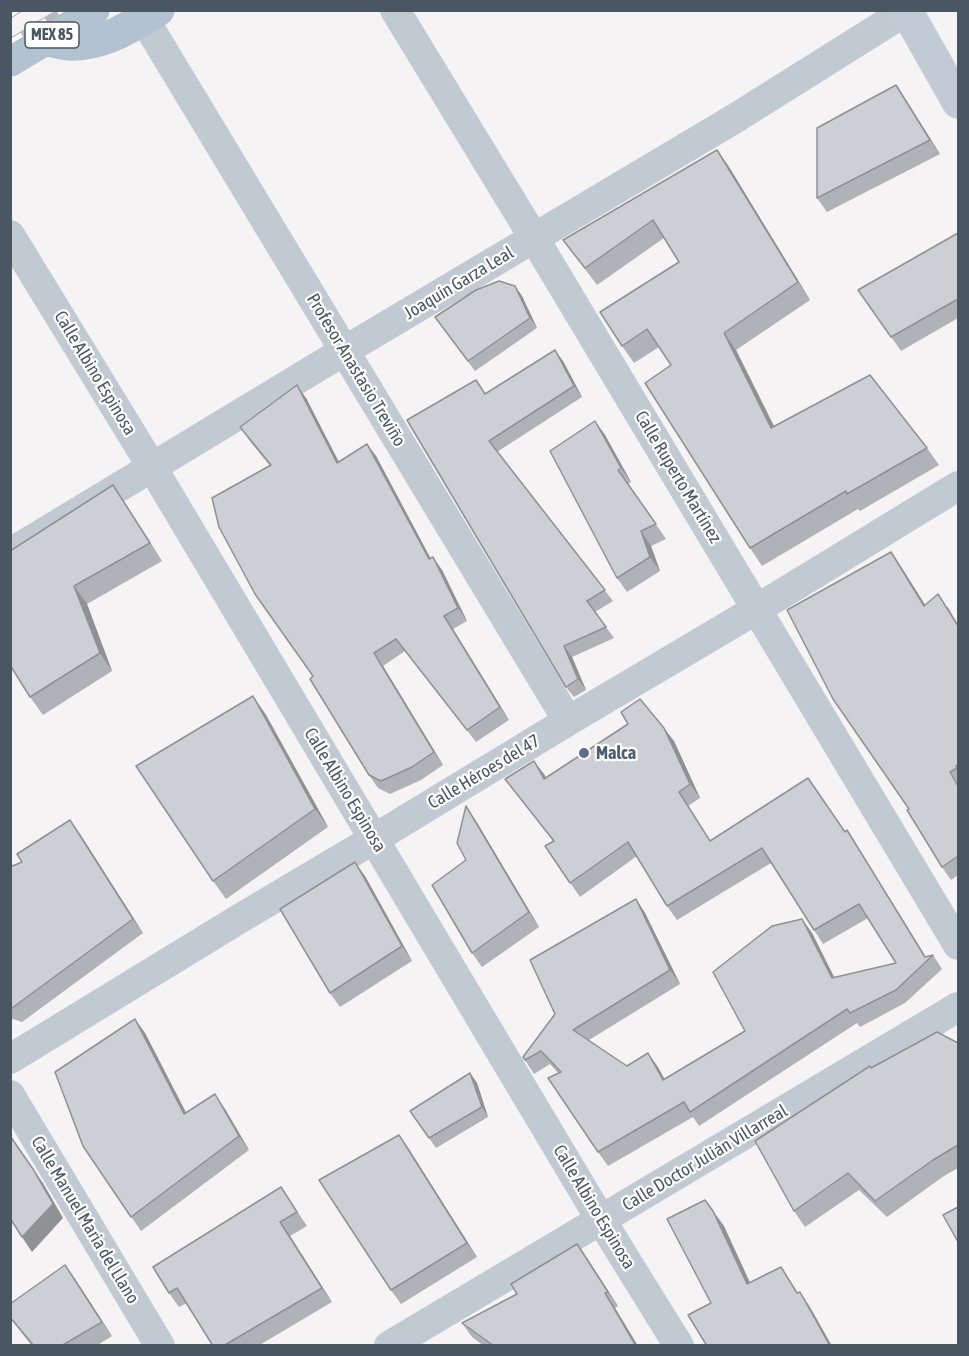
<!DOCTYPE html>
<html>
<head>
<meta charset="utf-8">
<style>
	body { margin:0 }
	#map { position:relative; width:969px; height:1356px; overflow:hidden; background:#f5f3f3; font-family:"Asap Condensed",sans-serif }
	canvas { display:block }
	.frame { position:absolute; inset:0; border:12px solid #4a5661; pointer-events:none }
</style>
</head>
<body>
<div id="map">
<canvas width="969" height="1356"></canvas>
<div class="frame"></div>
</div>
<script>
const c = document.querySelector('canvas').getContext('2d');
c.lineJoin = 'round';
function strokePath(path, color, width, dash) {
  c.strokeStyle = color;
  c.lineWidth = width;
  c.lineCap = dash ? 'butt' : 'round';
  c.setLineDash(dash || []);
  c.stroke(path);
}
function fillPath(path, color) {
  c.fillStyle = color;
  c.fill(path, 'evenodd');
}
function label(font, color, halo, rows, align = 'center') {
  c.font = font + ' "Asap Condensed",sans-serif';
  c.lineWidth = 4.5;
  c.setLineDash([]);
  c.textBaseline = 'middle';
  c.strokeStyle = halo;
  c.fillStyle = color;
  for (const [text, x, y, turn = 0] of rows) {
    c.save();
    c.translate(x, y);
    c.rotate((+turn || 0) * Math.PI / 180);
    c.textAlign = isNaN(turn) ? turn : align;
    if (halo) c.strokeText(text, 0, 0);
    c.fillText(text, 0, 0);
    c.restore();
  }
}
const minor = new Path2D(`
	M395,10L534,238L958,945
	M144,19L568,721
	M10,235L152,467L601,1220L679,1346
	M10,553L344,351L734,119L906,11
	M10,1059L244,916L374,839L568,721L757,609L958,486
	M10,1095L160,1346
	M389,1346L958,1007`);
const secondary = new Path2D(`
	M906,10L958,102`);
const primary = new Path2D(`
	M45,39C52,41 60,43 68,44C102,46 130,27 158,10
	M10,60L93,10`);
const rail = new Path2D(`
	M10,15L18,10
	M10,42L63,10`);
const wall = new Path2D(`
	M896,85L940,154L827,212L817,198Z
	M717,150L729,167L810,300L736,350L774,427L927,448L939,465L860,511L858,509L762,566L750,548L671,365L659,347L634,363L622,346L679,262L664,238L597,285L563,240Z
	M958,233V318L901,351L858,290Z
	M515,286L522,296L537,328L475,371L435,317Z
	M563,361L582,397L497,452L613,601L595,612L614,638L572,657L586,690L574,697L566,687L407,420L486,394Z
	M306,398L339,462L367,444L376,456L430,558L442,570L467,621L453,629L509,720L476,742L405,651L383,666L443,765L421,780L390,794L378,788L369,775L313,676L270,466L249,440L240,427Z
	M595,421L605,435L631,482L628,484L666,539L651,546L660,571L627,592L617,578Z
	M113,485L162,561L87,604L112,671L43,715L30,697Z
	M900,565L925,605L948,607L958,625V875L951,880L942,867L909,809Z
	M253,696L266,715L328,827L226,899L213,881Z
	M674,741L700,798L688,806L710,841L845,832L847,830L856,844L926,957L933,955L942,969L905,1003L860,1027L857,1023L699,1126L693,1117L608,1166L598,1152L558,1073L550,1064L534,1074L523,1057L555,1014L636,899L645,913L680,984L589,1040L627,1066L648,1053L664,1079L745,1031L802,919L812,933L834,977L896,963L868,918L823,944L771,863L677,920L667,906L637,856L580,897L545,846L553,841L505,779L544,774L546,778Z
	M476,821L539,927L482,967L472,953L466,860Z
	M80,834L143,933L22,1022L10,1018V867Z
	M365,876L412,961L340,1007L330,993Z
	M145,1033L186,1113L225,1109L249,1150L141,1231L83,1146Z
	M958,1043V1168L944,1176L887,1217L859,1190L805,1227L794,1211L871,1068Z
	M470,1073L477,1083L488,1117L436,1148L410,1111Z
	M399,1135L477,1257L401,1304L391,1290Z
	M281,1187L307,1226L290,1236L332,1302L258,1346H213L187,1303L179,1307L169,1293Z
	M587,1258L618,1306L615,1308L638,1346H484L472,1337L462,1323Z
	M75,1279L112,1336L96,1346H32L10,1318V1304Z`);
const shadedWall = new Path2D(`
	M896,85L906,100L940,154L930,140Z
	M717,150L729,167L810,300L798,282Z
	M515,286L522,296L537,328L530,318Z
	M724,333L736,350L784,446L771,428Z
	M555,350L563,361L582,397L574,386Z
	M297,385L306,398L346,476L337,463Z
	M595,421L605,435L631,482L621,468Z
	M367,444L376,456L438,572L429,559Z
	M113,485L125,503L162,561L150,543Z
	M641,531L651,546L660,571L650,557Z
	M891,552L900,565L934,619L924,606Z
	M433,557L442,570L467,621L458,608Z
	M74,586L87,604L112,671L100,653Z
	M444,616L453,629L509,720L500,707Z
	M564,646L572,657L586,690L578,679Z
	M374,653L383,666L443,765L434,752Z
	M253,696L266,715L328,827L315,809Z
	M664,728L674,741L700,798L690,784Z
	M534,761L544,774L554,792L544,779Z
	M466,806L476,821L539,927L529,912Z
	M70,820L80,834L143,933L133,919Z
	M355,862L365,876L412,961L402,946Z
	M636,899L645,913L680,984L670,970Z
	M802,919L812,933L841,991L832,978Z
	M135,1019L145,1033L194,1128L184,1114Z
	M648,1053L658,1067L672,1093L663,1080Z
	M470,1073L477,1083L488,1117L482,1107Z
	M215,1094L225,1109L249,1150L239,1136Z
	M10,1135L43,1183L63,1218L32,1252L22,1237Z
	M399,1135L409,1149L477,1257L467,1243Z
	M713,1211L724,1226L758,1300L747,1284Z
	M280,1222L290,1236L332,1302L322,1288Z
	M577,1244L587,1258L618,1306L608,1292Z
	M65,1265L75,1279L112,1336L102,1322Z
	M800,1292L810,1307L832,1346H830Z
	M605,1293L615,1308L638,1346H636Z`);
const building = new Path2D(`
	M896,85L930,140L817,198V128Z
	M717,150L798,282L724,333L771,428L870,375L927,448L847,494L846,491L750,548L645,383L671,365L647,329L622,346L600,312L679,262L653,220L585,268L563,240Z
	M958,233V300V299L891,337L858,290Z
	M499,281L515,286L530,318L468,361L435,317L476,290Z
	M555,350L574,386L489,441L605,590L587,601L606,627L564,646L578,679L566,687L407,420L476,380L485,394Z
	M297,385L337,463L367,444L429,559L433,557L458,608L444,616L500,707L467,730L396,639L374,653L434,752L412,767L381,781L369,775L310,679L313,676L255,594L219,527L212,498L271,465L240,427Z
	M595,421L621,468L618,470L656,524L641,531L650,557L617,578L550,451Z
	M113,485L150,543L74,586L100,653L30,697L10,665V551Z
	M891,552L924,606L938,594L958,626V765L956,766L957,768L950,772L958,786V856L942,867L907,810L909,809L833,699L787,610Z
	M253,696L315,809L213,881L136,766Z
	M640,699L664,728L690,784L679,792L710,841L808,778L845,832L847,830L925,957L933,955L896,990L850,1013L847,1009L690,1112L684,1102L598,1152L548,1078L561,1072L541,1051L525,1060L523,1057L555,1014L530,960L636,899L670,970L573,1030L627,1066L648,1053L663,1080L745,1031L713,972L772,926L802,919L832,978L896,963L859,904L814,930L762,848L667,906L628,842L570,883L545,846L554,841L505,779L534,761L544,779L628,724L621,712Z
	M466,806L529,912L472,953L432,885L466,860L457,843Z
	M70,820L133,919L12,1008H10V867L22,862L17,854Z
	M355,862L402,946L330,993L280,909Z
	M135,1019L184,1114L215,1094L239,1136L131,1217L83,1146L55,1072Z
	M937,1032L958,1043V1145L933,1160L875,1201L848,1173L794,1211L755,1141L870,1066L871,1068Z
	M470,1073L482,1107L429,1138L410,1111Z
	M399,1135L467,1243L391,1290L319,1180Z
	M10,1136L33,1169L53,1204L22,1237L10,1218Z
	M281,1187L297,1212L280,1222L322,1288L223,1346H213L177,1288L169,1293L153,1267Z
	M705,1200L713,1211L747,1284L781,1267L797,1293L800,1292L830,1346H707L688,1315L711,1303L667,1219Z
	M958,1207V1242L943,1215Z
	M577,1244L608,1292L605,1293L636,1346H494L462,1323L517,1294L511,1284Z
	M65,1265L102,1322L61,1346H34L10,1317V1304Z`);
const markers = [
	[584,753,6,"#5c6f8a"]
];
const shields = [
	[52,35,54]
];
const shieldNames = [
	["MEX 85",52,35]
];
const streetNames = [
	["Joaquín Garza Leal",459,283,-31],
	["Profesor Anastasio Treviño",356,370,59],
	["Calle Albino Espinosa",95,373,59],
	["Calle Ruperto Martínez",678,477,59],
	["Calle Héroes del 47",484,772,-31],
	["Calle Albino Espinosa",345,790,59],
	["Calle Doctor Julián Villarreal",705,1158,-31],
	["Calle Albino Espinosa",594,1207,59],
	["Calle Manuel Maria del Llano",85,1220,59]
];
const serviceNames = [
	["Malca",596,753]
];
strokePath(minor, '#c1cad2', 30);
strokePath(secondary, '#c1cbd6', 33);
strokePath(primary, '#b3c2d1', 33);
strokePath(rail, '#b5b8bd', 7);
strokePath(rail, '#fff', 4.5, [14]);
fillPath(wall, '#b0b2b7');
fillPath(shadedWall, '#909195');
fillPath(building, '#cdcfd5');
strokePath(building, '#909195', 1.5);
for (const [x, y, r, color] of markers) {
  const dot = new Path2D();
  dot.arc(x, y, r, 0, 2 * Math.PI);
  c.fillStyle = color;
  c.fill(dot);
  strokePath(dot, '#fff', 2);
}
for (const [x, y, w] of shields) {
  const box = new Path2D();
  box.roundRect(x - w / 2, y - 13, w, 26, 4.5);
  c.fillStyle = '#fff';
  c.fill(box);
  strokePath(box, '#4a5661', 1.5);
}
label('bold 16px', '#4a5661', null, shieldNames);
label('18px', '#4a5661', '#fff', streetNames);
label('bold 18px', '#4e5e75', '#fff', serviceNames, 'left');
</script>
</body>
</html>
